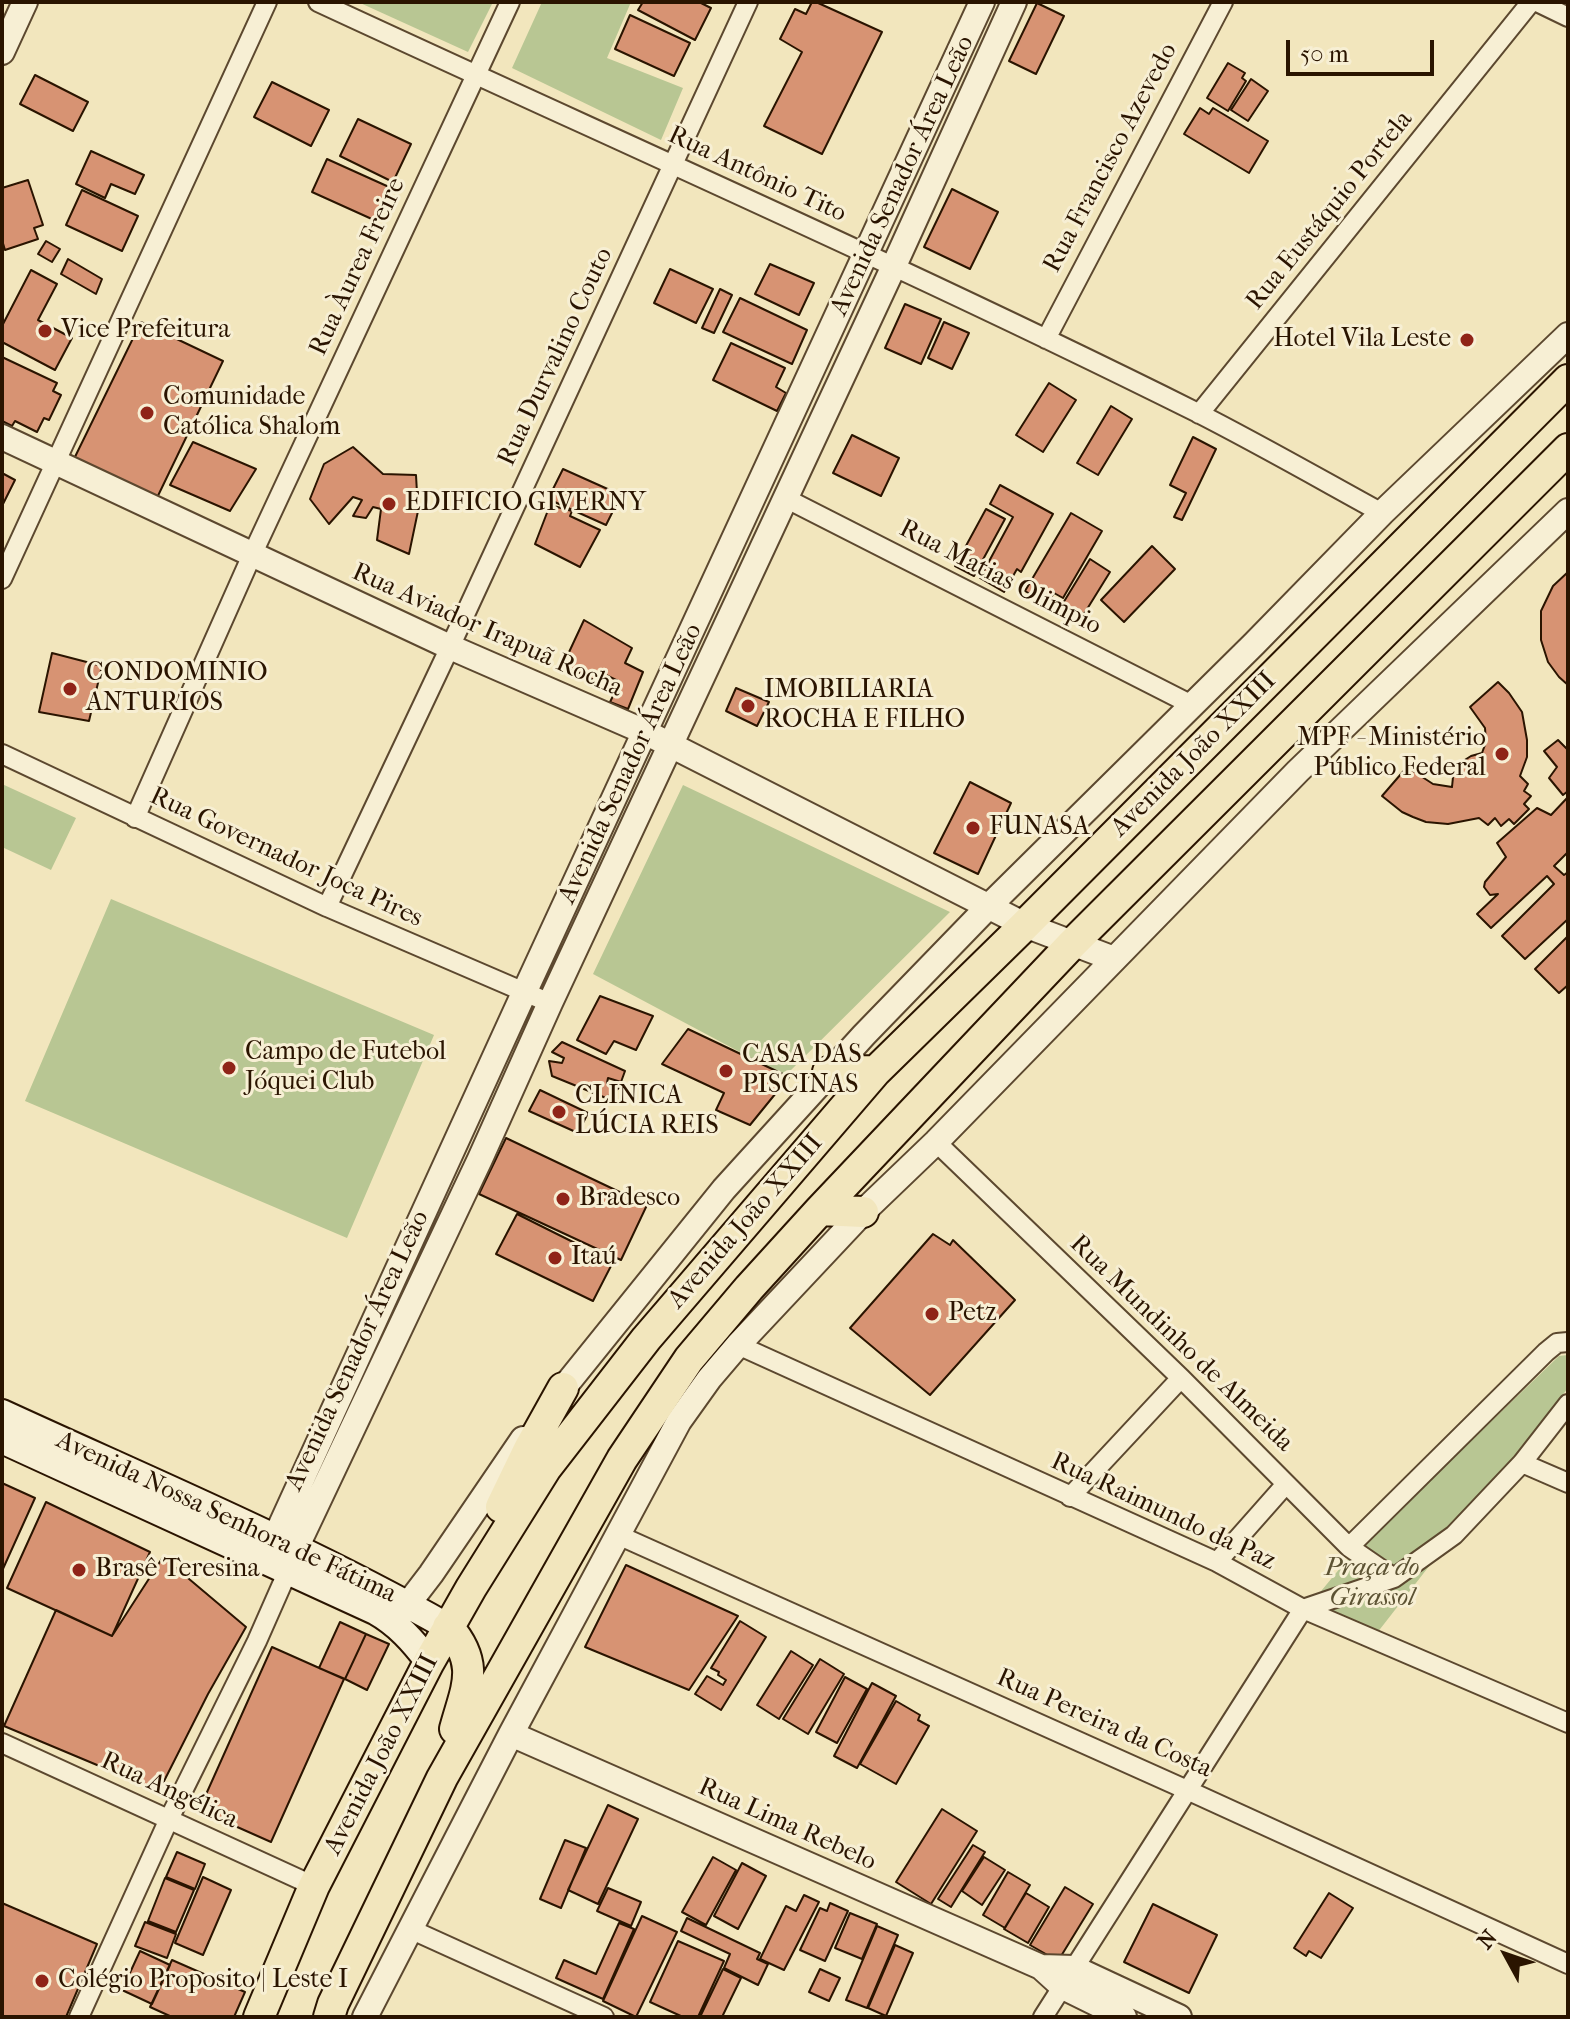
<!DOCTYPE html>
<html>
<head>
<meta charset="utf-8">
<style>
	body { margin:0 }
	#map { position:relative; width:1570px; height:2019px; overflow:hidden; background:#f2e6bd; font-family:"IM FELL French Canon",serif }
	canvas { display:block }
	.frame { position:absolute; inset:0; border:4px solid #2a1400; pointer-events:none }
	.north { position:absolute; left:1466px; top:1915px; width:80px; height:80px; -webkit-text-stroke:6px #f7efd4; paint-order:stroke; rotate:310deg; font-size:22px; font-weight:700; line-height:32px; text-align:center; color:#2a1400 }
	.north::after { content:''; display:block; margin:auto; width:28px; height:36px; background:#2a1400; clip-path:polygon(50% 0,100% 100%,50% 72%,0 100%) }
	.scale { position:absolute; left:1286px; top:40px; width:148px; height:36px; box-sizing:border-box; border:4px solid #2a1400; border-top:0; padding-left:10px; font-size:24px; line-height:28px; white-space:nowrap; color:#2a1400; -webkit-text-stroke:6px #f7efd4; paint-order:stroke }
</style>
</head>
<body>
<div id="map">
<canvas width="1570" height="2019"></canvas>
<div class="frame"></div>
<div class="north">N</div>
<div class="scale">50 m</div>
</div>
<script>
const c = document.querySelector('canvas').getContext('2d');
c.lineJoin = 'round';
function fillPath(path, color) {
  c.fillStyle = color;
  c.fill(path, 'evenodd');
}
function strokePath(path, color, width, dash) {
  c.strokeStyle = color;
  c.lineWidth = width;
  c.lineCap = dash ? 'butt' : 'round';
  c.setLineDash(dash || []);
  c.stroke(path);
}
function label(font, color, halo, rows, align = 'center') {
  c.font = font + ' "IM FELL French Canon",serif';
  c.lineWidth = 6;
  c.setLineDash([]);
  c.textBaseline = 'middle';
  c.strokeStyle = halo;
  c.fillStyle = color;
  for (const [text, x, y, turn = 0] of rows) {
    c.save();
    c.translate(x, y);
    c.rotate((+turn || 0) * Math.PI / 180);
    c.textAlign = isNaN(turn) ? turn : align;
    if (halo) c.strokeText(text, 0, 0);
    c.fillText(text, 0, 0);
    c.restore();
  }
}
const green = new Path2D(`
	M358,2H493L468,52Z
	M542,2H631L607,58L683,88L661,140L512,68Z
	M2,784L76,818L51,870L2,847Z
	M683,785L950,912L785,1076L593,974Z
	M111,899L434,1035L347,1238L25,1101Z
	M1568,1355V1388L1377,1633L1312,1602L1346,1561L1559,1356Z`);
const building = new Path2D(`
	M643,2H699L711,8L695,40L638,10Z
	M812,2H816L882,32L822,154L764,126L802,52L780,39L795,9L806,14Z
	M1037,3L1064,16L1036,74L1009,61Z
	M630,15L690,43L674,76L615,49Z
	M1228,63L1245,73L1242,78L1246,81L1228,111L1207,98Z
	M35,75L88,102L73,131L20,104Z
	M1251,79L1268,91L1248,121L1231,110Z
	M272,82L329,110L311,146L254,117Z
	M1200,108L1209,114L1213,108L1268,141L1249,173L1184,134Z
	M358,119L411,144L393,182L340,156Z
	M91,151L144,175L135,194L111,184L105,198L76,184Z
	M327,159L389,187L374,220L312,192Z
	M28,180L43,225L34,228L38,239L5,250L2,240V188Z
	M952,189L998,212L970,269L924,247Z
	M82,190L138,216L122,251L66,225Z
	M46,241L60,249L52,262L38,254Z
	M68,259L102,279L96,294L61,274Z
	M770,264L814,283L799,315L755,294Z
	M670,269L713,289L696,323L654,303Z
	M31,270L57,284L38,320L72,338L55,370L2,342V326Z
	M720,289L732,295L714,333L702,328Z
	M740,298L807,330L792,364L723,332Z
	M905,304L941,319L921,364L885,348Z
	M141,322L223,361L154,504L71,465Z
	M944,322L969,333L952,369L928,358Z
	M731,343L785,368L776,387L786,393L777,411L713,380Z
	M2,357L57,383L53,391L61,395L49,420L44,418L37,432L15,421L12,426L2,421Z
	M1049,383L1076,400L1043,452L1016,435Z
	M1111,406L1132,419L1098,475L1077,463Z
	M852,435L899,458L881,496L833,473Z
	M1193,437L1216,449L1182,520L1174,517L1186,493L1170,485Z
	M193,442L256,469L230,511L170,485Z
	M353,447L383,474L416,475L418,511L409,554L377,540L381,509L373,507L366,518L353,516L362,500L353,497L329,524L310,499L324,464Z
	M563,469L621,495L606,525L548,499Z
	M2,473L15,480L2,506Z
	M1000,485L1053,514L1021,572L1017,569L1004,592L980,578L1013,517L990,504Z
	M550,505L572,511L570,516L600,530L580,567L535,544Z
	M986,509L1005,519L974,576L955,566Z
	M1071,513L1102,531L1063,598L1054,593L1047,604L1025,591Z
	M1152,546L1175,569L1124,622L1101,600Z
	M1090,559L1110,572L1084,614L1077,609L1070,620L1057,613Z
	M1568,572V685L1559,677L1548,662L1541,640V611L1553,586Z
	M584,620L632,648L625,663L643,672L628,709L610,702L620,682L604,674L600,683L563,665Z
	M52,653L102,666L89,721L39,712Z
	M1498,682L1509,693L1522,712L1527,740V757L1520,776L1528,784L1524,791L1531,796L1524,804L1529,809L1514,824L1509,819L1501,826L1495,818L1488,825L1479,818L1448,824L1426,822L1413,817L1402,812L1382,796L1407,767L1433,784L1452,787L1453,777L1460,763L1471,756L1482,753L1486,742L1485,728L1470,707Z
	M736,688L769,702L757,726L726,711Z
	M1558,740L1568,750V791L1563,795L1549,778L1557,767L1544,751Z
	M970,782L1011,803L978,874L934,853Z
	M1568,797V852L1554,866L1564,875L1568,872V919L1525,959L1502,936L1554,884L1547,876L1491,928L1477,914L1498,894L1490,895L1484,887L1485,882L1506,857L1497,843L1537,808L1551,815Z
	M1568,936V985L1559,993L1535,969Z
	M600,996L653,1016L636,1050L614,1041L606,1054L577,1040Z
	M688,1029L789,1077L750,1125L716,1110L724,1093L662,1064Z
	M562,1042L625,1071L621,1082L608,1078L607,1083L619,1088L606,1098L552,1076L549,1061L562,1063L564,1058L552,1052Z
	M540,1090L588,1113L578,1133L529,1111Z
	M506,1138L647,1205L621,1260L479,1194Z
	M517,1214L613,1262L593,1301L496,1254Z
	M933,1234L950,1245L953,1240L1015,1300L930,1395L850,1328Z
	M2,1483L35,1498L2,1571Z
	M46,1502L150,1552L112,1636L7,1588Z
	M163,1557L246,1627L208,1694L159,1791L4,1726L56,1610L112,1636Z
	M626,1565L738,1616L689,1690L585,1647Z
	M740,1621L766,1637L721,1710L695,1694L707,1676L723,1685L726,1680L718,1675L719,1672L711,1668Z
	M340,1622L366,1634L345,1679L319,1668Z
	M366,1634L389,1644L367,1690L345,1679Z
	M272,1647L344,1679L271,1842L199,1810Z
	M791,1651L813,1665L779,1719L757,1705Z
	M820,1659L844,1674L808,1734L783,1719Z
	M845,1677L867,1689L837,1743L816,1732Z
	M872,1683L896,1696L857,1768L834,1756Z
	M896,1701L920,1715L918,1720L929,1726L896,1784L860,1764Z
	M608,1805L638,1819L598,1904L568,1890Z
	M942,1809L977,1831L931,1904L896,1882Z
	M565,1840L586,1848L561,1908L540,1899Z
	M973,1845L985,1852L951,1907L938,1899Z
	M177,1852L205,1864L195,1889L166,1877Z
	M713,1857L736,1870L706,1925L682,1912Z
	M984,1857L1005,1870L982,1905L962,1891Z
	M742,1863L766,1876L738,1929L714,1916Z
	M1008,1872L1030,1885L1005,1928L983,1915Z
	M203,1877L231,1890L203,1955L175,1943Z
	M165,1878L194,1890L176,1932L148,1921Z
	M1065,1887L1093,1904L1058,1961L1030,1945Z
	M608,1888L641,1902L631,1926L597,1911Z
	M1026,1893L1049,1907L1028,1943L1004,1929Z
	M1329,1893L1353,1908L1321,1958L1309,1951L1306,1956L1294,1948Z
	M804,1895L819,1902L784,1970L760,1959L786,1906L796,1911Z
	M2,1903L97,1944L66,2017H2Z
	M830,1903L848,1911L825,1961L800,1950L820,1908L827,1911Z
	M1153,1904L1217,1935L1189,1993L1124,1962Z
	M850,1913L877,1924L862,1959L835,1948Z
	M642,1916L677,1932L636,2017L603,2001Z
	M687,1918L760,1953L757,1959L768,1964L758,1985L724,1968L730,1954L681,1931Z
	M145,1922L176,1934L167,1958L135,1946Z
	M619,1923L634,1929L603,1999L556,1978L564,1960L596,1974Z
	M877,1926L898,1935L867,2008L846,2000Z
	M678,1941L724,1961L698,2017H683L650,2002Z
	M895,1945L913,1953L886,2016L868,2008Z
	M140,1951L170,1965L152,2004L122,1990Z
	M172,1960L245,1992L234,2017H172L150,2007Z
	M723,1969L741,1978L722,2017H700Z
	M820,1969L840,1978L829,2001L809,1992Z`);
const minor = new Path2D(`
	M318,2C611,138 907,268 1196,412C1259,444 1320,479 1382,513
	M1537,2L1568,17
	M1046,339L1223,2
	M1199,414L1531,2
	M785,498L1192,705
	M2,579L267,2
	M2,754L327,907L550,1003
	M135,818L252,555L510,2
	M327,907L450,647L748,2
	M936,1142L1181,1378L1349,1547L1394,1578
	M738,1345L1217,1562L1303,1609L1568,1723
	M1522,1463L1568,1483
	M1070,1497L1181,1378
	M618,1535L1187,1790L1568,1964
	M1349,1547L1546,1352L1557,1343L1568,1342
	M1217,1562L1286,1484
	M2,1743L314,1886
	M410,1929L604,2017
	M79,2017L169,1819L257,1641L287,1573
	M1043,2017L1303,1609L1394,1578L1454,1535L1522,1463L1568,1404`);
const tertiary = new Path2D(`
	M2,52L25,2
	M2,437L450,647L645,732L1025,925L1114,959
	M553,1401L724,1189L864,1035L988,907L1254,644L1382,513L1568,335
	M275,1538L524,993L982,2
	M296,1548L480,1159L550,1003L893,268L1014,2
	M408,1604L431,1574L523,1439
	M511,1734L1041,1967L1063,1987L1124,2017
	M1041,1967L1074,1968L1179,2017
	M365,2017L511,1734L679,1421L709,1379L738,1345L863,1212L936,1142L1298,771L1568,511`);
const secondary = new Path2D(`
	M2,1413C152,1482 305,1546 448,1627
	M2,1440L375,1611C398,1624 413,1641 429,1662`);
const primary = new Path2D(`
	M828,1072L876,1071
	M820,1210L863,1212
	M501,1507L529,1449L563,1388
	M448,1627C481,1665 466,1688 455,1729
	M259,2017L314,1886L429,1662L471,1588L546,1468L646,1339L876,1071L1025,925L1568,380
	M329,2017L333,2004L442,1778L622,1459L689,1359L749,1288L820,1210L1072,944L1568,449`);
const markers = [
	[45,331,8,"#8f2418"],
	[1467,340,8,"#8f2418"],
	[147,413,8,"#8f2418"],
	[389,504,8,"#8f2418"],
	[70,689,8,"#8f2418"],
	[748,706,8,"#8f2418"],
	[1502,754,8,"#8f2418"],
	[973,828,8,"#8f2418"],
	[229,1068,8,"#8f2418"],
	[726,1071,8,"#8f2418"],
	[559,1112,8,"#8f2418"],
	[563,1199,8,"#8f2418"],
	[555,1258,8,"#8f2418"],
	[932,1314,8,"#8f2418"],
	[79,1570,8,"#8f2418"],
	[42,1981,8,"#8f2418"]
];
const streetNames = [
	["Rua Francisco Azevedo",1111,158,-62],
	["Rua Antônio Tito",757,175,25],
	["Avenida Senador Área Leão",903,176,-65],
	["Rua Eustáquio Portela",1330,211,-51],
	["Rua Àurea Freire",358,267,-65],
	["Rua Durvalino Couto",556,357,-65],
	["Rua Matias Olimpio",1000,578,27],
	["Rua Aviador Irapuã Rocha",487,631,24],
	["Avenida João XXIII",1194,755,-45],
	["Avenida Senador Área Leão",631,764,-65],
	["Rua Governador Joca Pires",286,858,25],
	["Avenida João XXIII",746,1222,-49],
	["Rua Mundinho de Almeida",1181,1344,44],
	["Avenida Senador Área Leão",358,1351,-65],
	["Rua Raimundo da Paz",1163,1512,25],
	["Avenida Nossa Senhora de Fátima",226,1518,25],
	["Rua Pereira da Costa",1104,1724,24],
	["Avenida João XXIII",382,1755,-63],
	["Rua Angélica",169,1791,25],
	["Rua Lima Rebelo",787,1825,24]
];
const poiNames = [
	["Vice Prefeitura",61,331],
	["Hotel Vila Leste",1451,340,"right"],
	["Comunidade",163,398],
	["Católica Shalom",163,428],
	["EDIFICIO GIVERNY",405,504],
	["CONDOMINIO",86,674],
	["ANTURIOS",86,704],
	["IMOBILIARIA",764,691],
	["ROCHA E FILHO",764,721],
	["MPF - Ministério",1486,739,"right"],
	["Público Federal",1486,769,"right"],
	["FUNASA",989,828],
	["Campo de Futebol",245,1053],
	["Jóquei Club",245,1083],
	["CASA DAS",742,1056],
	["PISCINAS",742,1086],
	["CLINICA",575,1097],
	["LÚCIA REIS",575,1127],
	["Bradesco",579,1199],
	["Itaú",571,1258],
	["Petz",948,1314],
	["Brasê Teresina",95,1570],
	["Colégio Proposito | Leste I",58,1981]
];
const parkNames = [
	["Praça do",1372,1569],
	["Girassol",1372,1599]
];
fillPath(green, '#b8c693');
fillPath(building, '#d79373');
strokePath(building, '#2a1400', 2);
strokePath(minor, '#5c482f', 22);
strokePath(tertiary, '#5c482f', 28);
strokePath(secondary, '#2a1400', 30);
strokePath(primary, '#2a1400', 34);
strokePath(minor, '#f7efd4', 18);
strokePath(tertiary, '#f7efd4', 24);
strokePath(secondary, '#f7efd4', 26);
strokePath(primary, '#f2e6bd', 30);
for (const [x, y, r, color] of markers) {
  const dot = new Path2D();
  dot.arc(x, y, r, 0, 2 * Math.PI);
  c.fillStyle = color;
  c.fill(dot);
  strokePath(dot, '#f7efd4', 3);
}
label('26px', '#2a1400', '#f7efd4', streetNames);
label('26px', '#2a1400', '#f7efd4', poiNames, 'left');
label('italic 26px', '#5c5233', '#f7efd4', parkNames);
</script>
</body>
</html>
